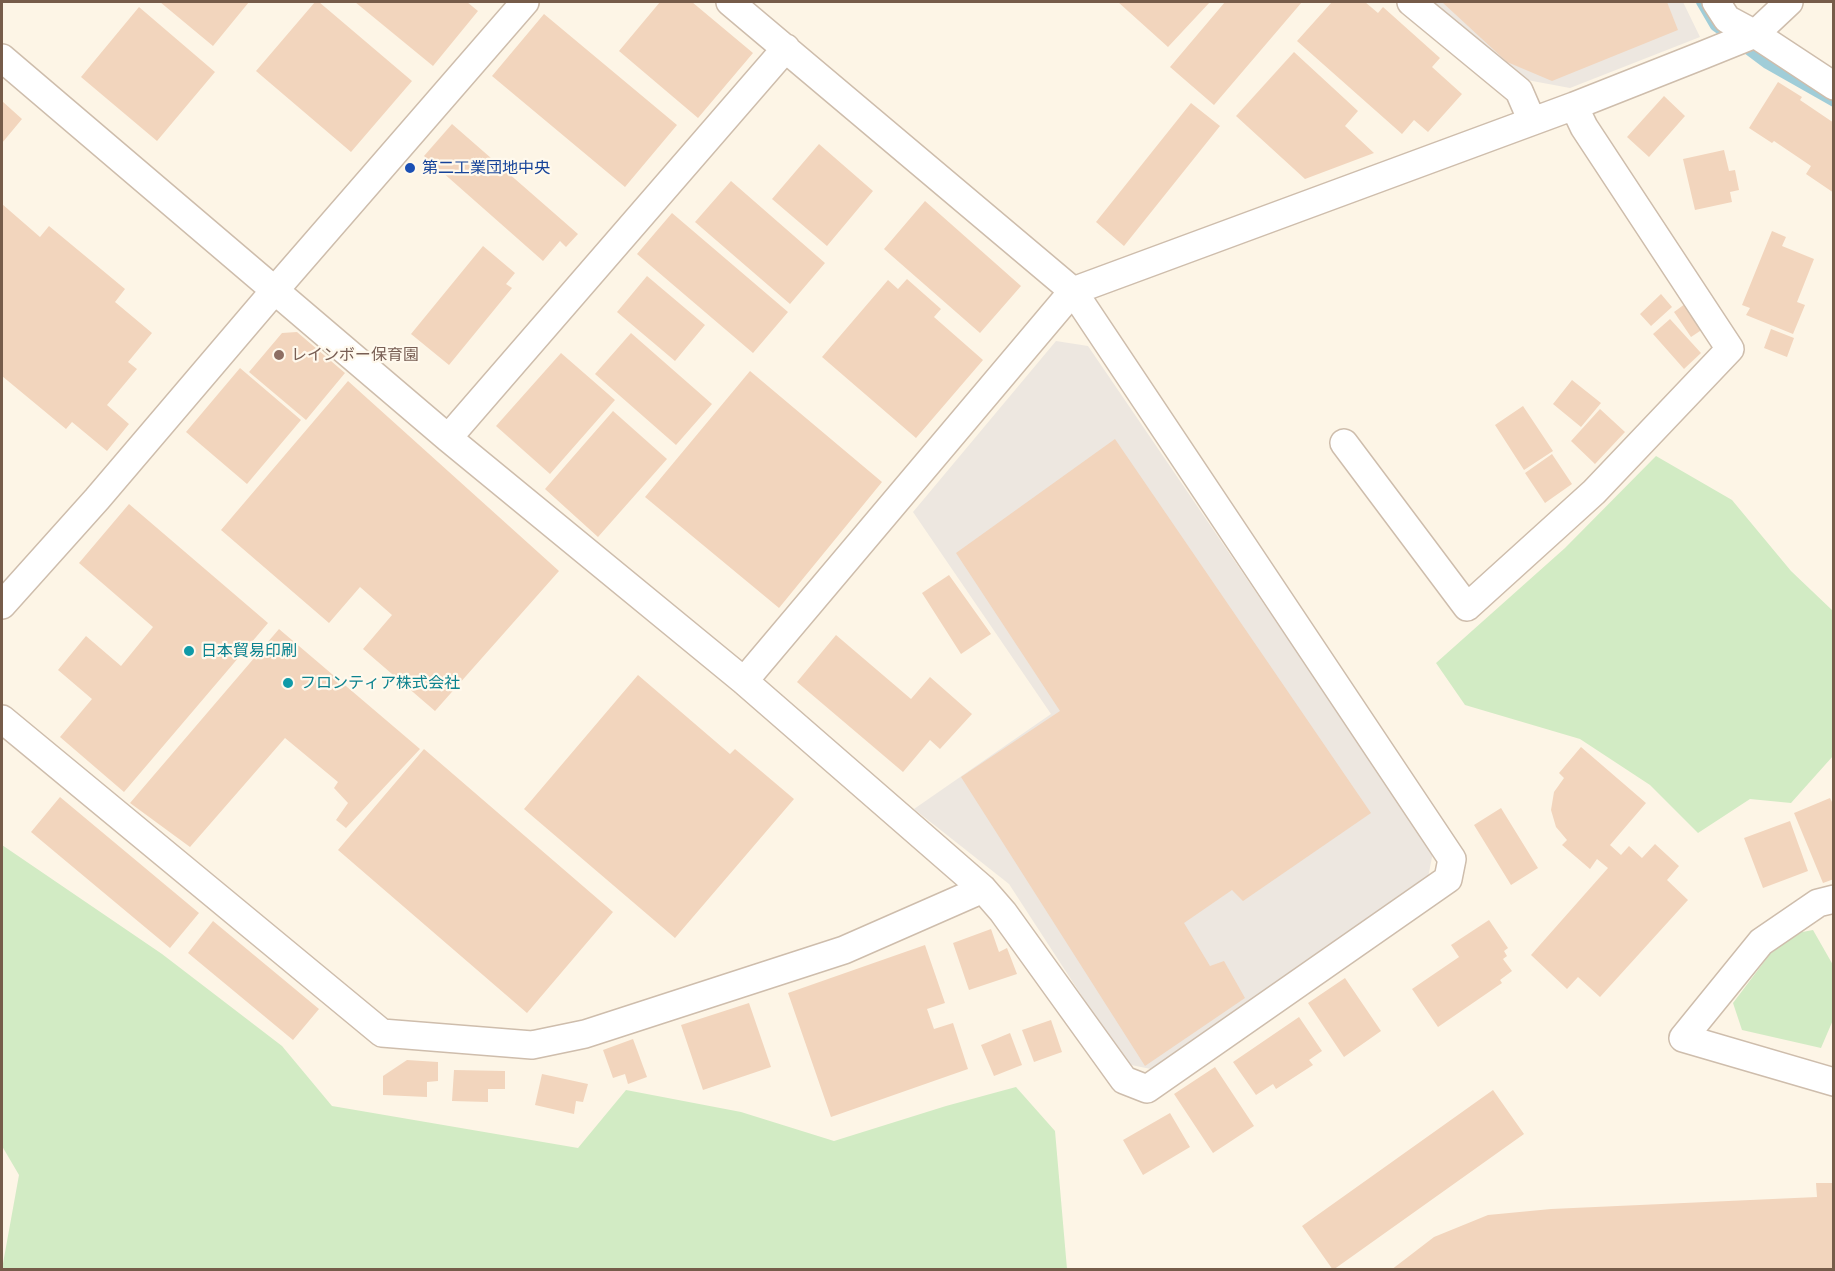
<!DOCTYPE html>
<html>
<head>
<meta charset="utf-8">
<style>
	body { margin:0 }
	#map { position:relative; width:1835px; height:1271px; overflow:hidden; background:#fdf5e6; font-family:"PT Sans",sans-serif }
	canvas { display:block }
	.frame { position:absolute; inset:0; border:3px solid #765c4a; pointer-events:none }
</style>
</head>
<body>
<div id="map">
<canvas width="1835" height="1271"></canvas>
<div class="frame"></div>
</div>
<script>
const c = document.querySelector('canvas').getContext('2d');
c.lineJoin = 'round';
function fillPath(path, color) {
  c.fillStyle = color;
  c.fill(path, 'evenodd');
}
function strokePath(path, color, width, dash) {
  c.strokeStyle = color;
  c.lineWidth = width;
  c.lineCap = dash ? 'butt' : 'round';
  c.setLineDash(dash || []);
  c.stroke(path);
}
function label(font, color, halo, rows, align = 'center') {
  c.font = font + ' "PT Sans","Noto Sans JP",sans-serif';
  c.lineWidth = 4.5;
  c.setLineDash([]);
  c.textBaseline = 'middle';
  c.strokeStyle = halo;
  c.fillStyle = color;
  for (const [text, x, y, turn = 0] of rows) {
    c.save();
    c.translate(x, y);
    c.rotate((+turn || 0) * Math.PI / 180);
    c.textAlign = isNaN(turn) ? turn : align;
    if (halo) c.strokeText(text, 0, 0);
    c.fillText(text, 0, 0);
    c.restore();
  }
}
const industrial = new Path2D(`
	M1434,2H1683L1700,37L1570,88L1527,80Z
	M1056,341L1088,346L1433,852L1427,883L1156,1070L1126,1064L1009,884L914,809L1051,714L913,512Z`);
const green = new Path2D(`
	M1656,456L1732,500L1791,571L1833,611V756L1791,803L1750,799L1698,833L1650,785L1580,739L1465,705L1436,663L1565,548Z
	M2,845L162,954L282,1046L332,1106L578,1148L626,1090L741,1112L834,1141L946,1106L1016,1087L1055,1131L1067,1269H2L19,1175L2,1146Z
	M1813,930L1833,965V1020L1821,1048L1742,1030L1733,1003L1770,954L1797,933Z`);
const stream = new Path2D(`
	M1701,2L1715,26L1726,34
	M1739,43L1767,64L1834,102`);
const building = new Path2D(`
	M160,2H249L213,46Z
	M315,2H319L412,81L351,152L256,71Z
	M355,2H467L478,11L433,66Z
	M660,2H692L753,53L698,118L619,51Z
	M1118,2H1210L1168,47Z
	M1225,2H1302L1214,105L1170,67Z
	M1332,2H1365L1378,13L1383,7L1440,58L1432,67L1462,94L1428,132L1414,120L1402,134L1297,41Z
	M1442,2H1667L1678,30L1552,81L1507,62Z
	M139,7L215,72L157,141L81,77Z
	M544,14L677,125L625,187L492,76Z
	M1294,52L1358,111L1345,126L1374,153L1305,179L1236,116Z
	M1778,82L1802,97L1800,100L1834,123V193L1806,174L1811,166L1774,141L1772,143L1749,128Z
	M1664,96L1685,116L1649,157L1627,137Z
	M2,101L22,119L2,143Z
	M1191,103L1220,126L1124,246L1096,222Z
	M452,124L578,234L566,247L560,241L543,261L424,156Z
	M819,144L873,191L827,246L772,199Z
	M1724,150L1729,171L1735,170L1739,190L1730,192L1732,202L1695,210L1683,159Z
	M731,181L825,263L790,304L695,222Z
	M925,201L1021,286L980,333L884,249Z
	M2,204L40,237L49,226L125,289L115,302L152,333L128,362L137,369L107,405L129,424L107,451L72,422L66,429L2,376Z
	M672,213L788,312L753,353L637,254Z
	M1772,231L1786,237L1782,246L1814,259L1797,302L1805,305L1793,334L1746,315L1750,308L1742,305Z
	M483,246L515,273L506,284L512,288L449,365L411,334Z
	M647,276L705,325L675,361L617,312Z
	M907,279L941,309L934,317L983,360L916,438L822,357L888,280L898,289Z
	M1661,294L1672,307L1651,326L1640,314Z
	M1689,301L1706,327L1691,337L1674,312Z
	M1670,319L1701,353L1684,369L1653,334Z
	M1771,329L1794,338L1787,357L1764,348Z
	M297,332L345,373L306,420L249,372L282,333Z
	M631,333L712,404L676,445L595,374Z
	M561,353L615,400L550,474L496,426Z
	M240,368L301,420L247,484L186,432Z
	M750,371L882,482L779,608L645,497Z
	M1572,380L1601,403L1581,427L1553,404Z
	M348,381L559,571L435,711L363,649L392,615L360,587L329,623L221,530Z
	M1523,406L1553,451L1524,470L1495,425Z
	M1600,409L1625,432L1595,464L1571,441Z
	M613,411L667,459L598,537L545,489Z
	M1115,439L1371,813L1243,901L1232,890L1184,923L1210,966L1224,961L1245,998L1145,1066L961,777L1060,711L956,553Z
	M1552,454L1572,484L1545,503L1525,473Z
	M129,504L268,623L124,792L60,737L92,699L58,670L86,636L121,666L153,627L79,563Z
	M949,575L991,634L961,654L922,593Z
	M279,629L420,749L346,828L336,820L348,803L334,788L338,782L285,738L190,847L130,803Z
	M836,635L911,699L930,677L972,714L940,749L930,740L903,772L797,682Z
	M638,675L730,754L735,749L794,799L675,938L524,809Z
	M1581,747L1646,803L1610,845L1621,855L1629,846L1642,858L1655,844L1679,866L1667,880L1688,900L1600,997L1578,977L1567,989L1531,955L1608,868L1597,859L1590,869L1562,845L1567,840L1556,827L1551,810L1554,792L1564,778L1559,773Z
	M424,749L613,912L527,1013L338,850Z
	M60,797L199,913L170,948L31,832Z
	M1830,798L1834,806V879L1823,883L1794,813Z
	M1501,808L1538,868L1511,885L1474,825Z
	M1790,821L1808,871L1763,888L1744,838Z
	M1489,920L1508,948L1504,951L1507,956L1503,959L1512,971L1500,980L1502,983L1438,1027L1412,989L1459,957L1451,945Z
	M213,921L319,1009L293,1040L188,953Z
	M991,929L999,952L1007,948L1017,974L969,990L953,943Z
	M925,945L945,1003L927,1009L934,1029L953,1023L968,1069L831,1117L788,993Z
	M1345,978L1381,1031L1344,1057L1308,1003Z
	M749,1003L771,1067L703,1090L681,1025Z
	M1299,1017L1322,1051L1309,1060L1313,1065L1276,1089L1273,1084L1256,1095L1233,1062Z
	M1051,1020L1062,1052L1034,1062L1022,1030Z
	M1010,1033L1022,1065L994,1076L981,1045Z
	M633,1039L647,1077L628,1084L625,1074L613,1078L603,1050Z
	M407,1060L438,1062V1081L427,1082V1097L383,1095V1076Z
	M1215,1067L1254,1126L1213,1153L1174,1094Z
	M454,1070L505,1071V1089H488V1102L452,1101Z
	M542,1074L588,1084L583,1102L576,1101L574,1114L535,1105Z
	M1493,1090L1524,1134L1333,1270L1302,1226Z
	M1170,1113L1190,1147L1143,1175L1123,1140Z
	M1816,1183H1834V1270H1391L1434,1237L1488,1215L1551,1209L1817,1197Z`);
const street = new Path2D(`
	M1411,2L1519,91L1532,121
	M1716,2L1727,19L1755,34L1834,86
	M2,58L448,438L744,681L983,889L1003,912L1124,1080L1147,1089L1448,879L1452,859L1073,291L730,2
	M448,438L786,48
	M1344,443L1467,607L1594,492L1730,349L1584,127L1574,106
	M2,605L97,499L275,290L525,2
	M744,681L1073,291L1574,106L1703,55L1755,34L1789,2
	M2,719L382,1033L532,1045L585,1034L844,950L983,889
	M1834,899L1818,903L1761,942L1683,1038L1834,1082`);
const markers = [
	[410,168,6,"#1a4fb4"],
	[279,355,6,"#8d6e63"],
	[189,651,6,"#0f9aa8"],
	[288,683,6,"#0f9aa8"]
];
const transitNames = [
	["第二工業団地中央",422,168]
];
const educationNames = [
	["レインボー保育園",291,355]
];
const cultureNames = [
	["日本貿易印刷",201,651],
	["フロンティア株式会社",300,683]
];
fillPath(industrial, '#ede7e0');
fillPath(green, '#d2ebc4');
strokePath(stream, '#a0cdd8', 10);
fillPath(building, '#f2d5bd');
strokePath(street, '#cebdac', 30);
strokePath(street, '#fff', 27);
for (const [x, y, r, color] of markers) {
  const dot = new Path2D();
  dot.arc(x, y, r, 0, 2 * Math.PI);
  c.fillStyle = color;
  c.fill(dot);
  strokePath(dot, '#fff9ed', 2);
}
label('16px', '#164399', '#fff9ed', transitNames, 'left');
label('16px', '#785e54', '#fff9ed', educationNames, 'left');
label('16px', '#0d838f', '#fff9ed', cultureNames, 'left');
</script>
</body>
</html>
